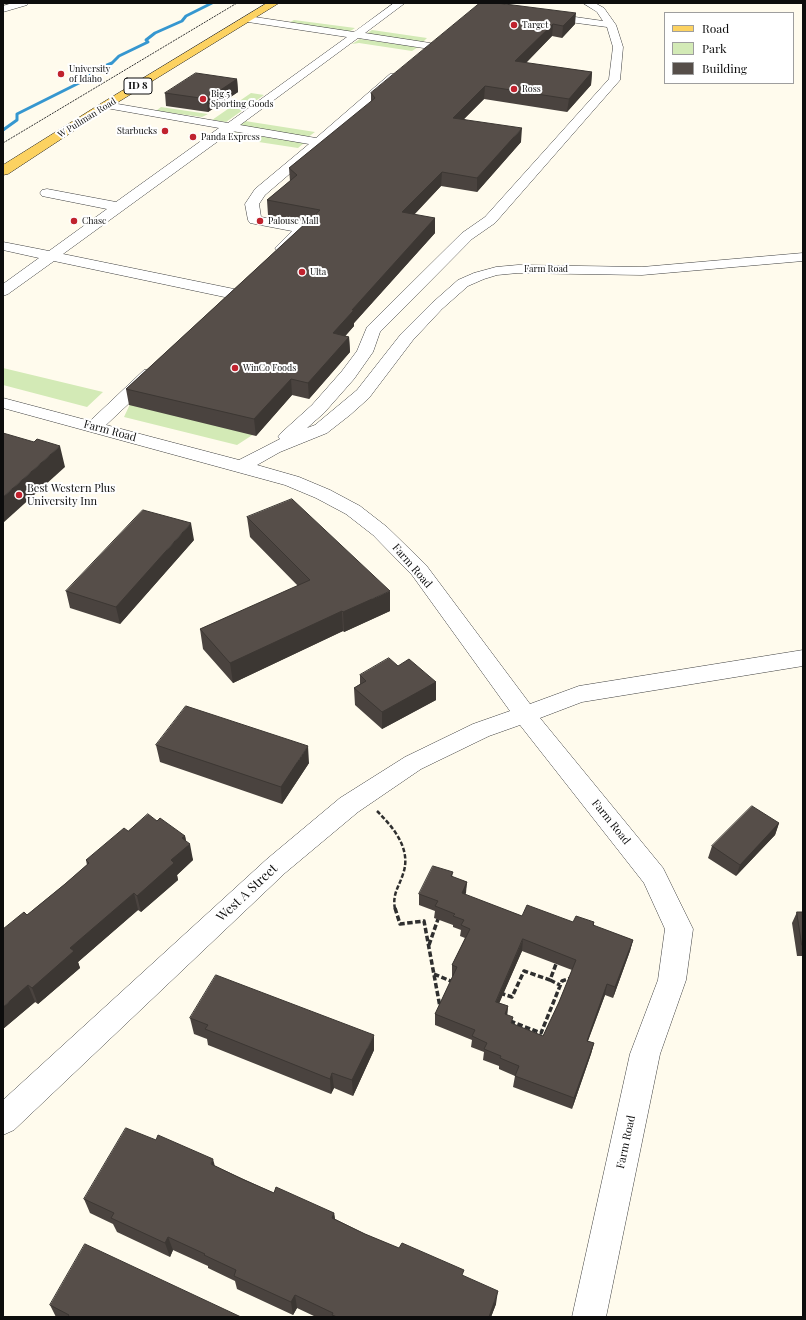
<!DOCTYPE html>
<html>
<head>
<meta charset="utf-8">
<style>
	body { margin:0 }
	#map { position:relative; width:806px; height:1320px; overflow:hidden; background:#fffbed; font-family:"Playfair Display",serif }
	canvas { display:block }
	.frame { position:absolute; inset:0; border:4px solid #0d0d0d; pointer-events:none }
	.legend { position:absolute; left:664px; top:12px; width:130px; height:72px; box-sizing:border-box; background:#fff; border:1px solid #9e9e9e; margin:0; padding:5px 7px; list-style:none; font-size:12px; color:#0d0d0d }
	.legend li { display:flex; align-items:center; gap:8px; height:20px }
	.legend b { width:20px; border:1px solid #9e9e9e }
</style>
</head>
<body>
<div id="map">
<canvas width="806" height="1320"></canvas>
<div class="frame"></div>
<ul class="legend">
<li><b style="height:5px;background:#fcd261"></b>Road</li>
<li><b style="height:11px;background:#d3eab6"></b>Park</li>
<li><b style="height:11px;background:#564e49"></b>Building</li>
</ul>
</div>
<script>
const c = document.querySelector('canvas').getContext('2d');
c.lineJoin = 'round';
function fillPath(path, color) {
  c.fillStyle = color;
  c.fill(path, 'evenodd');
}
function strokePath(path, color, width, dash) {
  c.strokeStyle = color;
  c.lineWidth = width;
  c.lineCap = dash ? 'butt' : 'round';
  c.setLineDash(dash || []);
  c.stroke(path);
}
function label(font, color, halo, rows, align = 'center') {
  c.font = font + ' "Playfair Display",serif';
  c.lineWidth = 4;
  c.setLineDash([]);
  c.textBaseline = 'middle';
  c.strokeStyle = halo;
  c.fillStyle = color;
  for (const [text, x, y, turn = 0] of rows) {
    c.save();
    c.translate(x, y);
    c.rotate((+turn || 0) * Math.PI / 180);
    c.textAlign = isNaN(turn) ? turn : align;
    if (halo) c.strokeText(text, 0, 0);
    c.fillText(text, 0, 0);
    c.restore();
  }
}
const green = new Path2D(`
	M294,20L355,28L349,32L288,23Z
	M372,30L427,38L423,42L366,34Z
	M360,39L418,47L412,51L359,43L352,44Z
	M251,93L264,95L226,122L212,120Z
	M161,107L208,114L202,117L156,111Z
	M245,121L315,132L308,137L238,126Z
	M233,132L304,143L298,148L226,137Z
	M3,368L103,392L87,407L3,385Z
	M131,402L254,434L237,445L124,417Z`);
const stream = new Path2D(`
	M3,130L17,120V114L81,82L88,78L93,71L112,63L119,56L148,42L146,40L155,33L182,21L186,16L212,3`);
const pathFar2 = new Path2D(`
	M3,143L237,3`);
const pathFar1 = new Path2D(`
	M377,811C393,827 412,849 403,874C399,887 392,894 395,909`);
const path = new Path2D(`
	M395,908L400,924L424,921L440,1007
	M429,945L438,919
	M434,974L453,982
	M550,980L560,985
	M500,993L512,997L524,971L550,980L556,964
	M510,1021L541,1033L562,981L571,978`);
const minor = new Path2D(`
	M13,3H29L27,5L3,12V6Z
	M394,3H405L365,33L430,43L434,44L435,46L434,48L430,49L358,38L240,125L316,138L390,74H398L400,76L356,117L265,195L259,204L261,217C272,219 302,221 308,230C302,239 289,254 277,251L275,248L292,231L250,223L248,220L245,204L255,189L309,144L232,131L63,254L234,289L239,291L242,294L239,297L234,299L54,261L8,294L3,296V284L39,258L3,250V242L49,251L107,209L42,196L40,193L42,190L47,189L116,202L219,128L106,108L102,107L100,105L102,103L106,102L228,123L347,37L248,22L244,21L243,19L244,17L248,16L354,32Z
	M583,3H595L604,8L616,25L623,47L620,80L495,223L472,239L380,332L373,352L354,379L324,413L307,428L315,425L357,390L401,334L432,303L458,280L474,273L496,267L518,265L642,267L803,253V261L642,275L518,273L497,275L484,279L468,286L442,309L413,340L369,398L350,415L327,433L280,452L257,465L299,477L330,490L360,506L387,527L426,565L530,704L579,686L803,650V666L582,702L540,718L663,868L693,929L686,980L660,1054L606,1317H572L630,1054L658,980L665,929L644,883L520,725L489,736L421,769L358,812L285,873L14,1130L3,1135V1100L267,859L340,798L405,757L473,724L510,711L412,575L373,535L346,514L316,498L285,485L3,408V398L90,421L144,370L150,369L156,370L158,374L156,378L106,425L239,460L280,439L278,437L281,433L312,405L342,371L357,351L367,327L462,233L485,217L609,79L613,47L607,27L547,19L542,16L547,13L603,21L597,12Z`);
const major = new Path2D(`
	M267,3H279L110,107L8,174L3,175V165L102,103Z`);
const wall = new Path2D(`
	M480,3L575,24L562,38L552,36L526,63L592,72L591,85L567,112L484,99L464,119L521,142L477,192L441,186L414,215L435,218V233L354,323V326L345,336L349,337L350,352L309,399L292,395L256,436L129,405L126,389L307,222L268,215L267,200L290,181L289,168L371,102V93Z
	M237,79L238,92L208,112L166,106L165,93Z
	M247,517L390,611L344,632L343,631L233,683L203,649L200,629L298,586L250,537Z
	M194,540L120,624L70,608L66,591Z
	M398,666L436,682V700L382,729L355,705L354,688L360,684V675Z
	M156,745L309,763L282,804L160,762Z
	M157,821L185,836L186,841L193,860L177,875L178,880L141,912L138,910L78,962L80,968L38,1004L35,1002L3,1029L27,915L65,884L87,865L86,860L128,831Z
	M779,823L775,835L736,876L708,858L712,846Z
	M453,872L452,877L467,882L465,895L522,916L573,922H594V926L633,940L630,951L613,998L605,995L588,1041L594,1043L591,1054L572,1109L513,1087L515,1076L499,1069V1066L483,1060L484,1052L471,1047L472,1040L435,1025V1014L453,976H452V965L465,938L460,936L461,930L453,927V925L434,918L435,911L419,905V894ZM522,951L572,970L559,1002L543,1036L512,1024L507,1015L508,1006L499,1003Z
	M797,912H803V956H797L792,923Z
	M190,1018L374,1050L353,1096L334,1088L331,1094L208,1045L207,1039L194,1034Z
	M215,1166L274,1193L334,1213L335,1219L365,1234L463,1276L496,1304L491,1317H316L297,1308L293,1315L237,1289L235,1281L208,1268V1266L173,1250L170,1257L117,1232L113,1224L90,1213L84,1199Z
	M50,1305L241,1317H56Z`);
const shadedWall = new Path2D(`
	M576,13L575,24L562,38L563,26Z
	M553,24L552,36L515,74V61Z
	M592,72L591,85L567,112L569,99Z
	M237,79L238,92L208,112L207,99Z
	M485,86L484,99L452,131L453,118Z
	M522,128L521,142L477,192V178Z
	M442,172L441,186L402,227V212Z
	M435,218V233L354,323V326L334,349L333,333L352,310Z
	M349,337L350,352L309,399L308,383Z
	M291,379L292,395L256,436L254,419Z
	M60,446L65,467L3,523V497Z
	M191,523L194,540L120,624L116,607Z
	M390,591V611L344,632L343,612Z
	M342,611L343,631L233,683L230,663Z
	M436,682V700L382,729V712Z
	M308,746L309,763L282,804L281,787Z
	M779,823L775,835L736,876L740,865Z
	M185,836L187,846L190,844L193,860L177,875L178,880L141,912L137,896L171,860L182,838Z
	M467,882L466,893L461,905L462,893Z
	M134,893L138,910L78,962L80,968L38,1004L32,988L70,948Z
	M523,939L522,951L495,1013L496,1002Z
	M633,940L630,951L613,998L615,987Z
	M607,984L605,995L584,1051L587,1041Z
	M28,985L35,1002L3,1029V1007Z
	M508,1006L507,1017L505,1014Z
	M374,1035V1050L353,1096L352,1080Z
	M594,1043L591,1054L572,1109L574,1098Z
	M332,1073L334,1088L331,1094L330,1079Z
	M213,1159L217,1174L211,1164Z
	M334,1213L336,1227L332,1218Z
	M168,1237L173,1250L170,1257L165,1243Z
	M498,1291L496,1304L491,1317H489Z
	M295,1295L297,1308L293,1315L291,1302Z`);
const building = new Path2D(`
	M480,3H497L576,13L563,26L553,24L515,61L592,72L569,99L485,86L453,118L522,128L477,178L442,172L402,212L435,218L352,310H354L333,333L349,337L308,383L291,379L254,419L126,389L320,210L267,200L297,175L289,168L375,98L371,93Z
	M196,73L237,79L207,99L165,93Z
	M3,433L34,442L37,439L60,446L3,497Z
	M292,499L390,591L343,612L342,611L230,663L200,629L310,580L247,517Z
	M143,510L191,523L116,607L66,591Z
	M389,658L398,666L409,659L436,682L382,712L354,688L366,681L360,675Z
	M186,706L308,746L281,787L156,745Z
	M752,806L779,823L740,865L712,846Z
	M148,814L157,821L160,818L185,836L182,838L190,844L171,860L174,863L137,896L134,893L70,948L74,951L32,988L28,985L3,1007V929L24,912L27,915L65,884L89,863L86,860L124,828L128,831Z
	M433,866L453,872L451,876L467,882L462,893L522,916L527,905L573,922L576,916L594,922L593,925L633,940L615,987L607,984L587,1041L594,1043L574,1098L515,1076L519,1066L500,1058L501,1056L484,1049L487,1043L472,1036L475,1030L435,1014L457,967L452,965L470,929L461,925L464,920L453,916L455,914L435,906L438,901L419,894ZM523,939L576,960L559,1002L543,1036L511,1023L513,1017L505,1014L508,1006L496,1002Z
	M797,912H803V945H802Z
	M216,975L374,1035L352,1080L332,1073L330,1079L205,1029L208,1025L190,1018Z
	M126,1128L156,1140L158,1135L213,1159L211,1164L242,1179L274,1193L276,1187L334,1213L332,1218L365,1234L399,1248L402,1243L464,1270L462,1275L498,1291L489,1317H337L332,1315L333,1313L295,1295L291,1302L234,1276L236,1270L204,1255L205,1254L168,1237L165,1243L111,1218L114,1213L84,1199Z
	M85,1244L241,1317H68L69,1315L50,1305Z`);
const markers = [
	[514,25,4,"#c0222e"],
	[61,74,4,"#c0222e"],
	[514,89,4,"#c0222e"],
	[203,99,4,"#c0222e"],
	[165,131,4,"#c0222e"],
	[193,137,4,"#c0222e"],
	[74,221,4,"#c0222e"],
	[260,221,4,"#c0222e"],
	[302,272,4,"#c0222e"],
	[235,368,4,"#c0222e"],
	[19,495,4,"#c0222e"]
];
const farPoinames = [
	["Target",522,25],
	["University",69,69],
	["of Idaho",69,79],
	["Ross",522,89],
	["Big 5",211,94],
	["Sporting Goods",211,104],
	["Starbucks",157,131,"right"],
	["Panda Express",201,137],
	["Chase",82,221],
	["Palouse Mall",268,221],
	["Ulta",310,272],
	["WinCo Foods",243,368]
];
const farStreetnames = [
	["W Pullman Road",87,118,-32],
	["Farm Road",546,269]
];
const shields = [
	[138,86,28]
];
const shieldNames = [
	["ID 8",138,86]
];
const streetNames = [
	["Farm Road",110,431,15],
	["Farm Road",412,566,49],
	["Farm Road",611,822,51],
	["Farm Road",626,1142,-78]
];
const poiNames = [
	["Best Western Plus",27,489],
	["University Inn",27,502]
];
const nearStreetnames = [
	["West A Street",247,893,-43]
];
fillPath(green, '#d3eab6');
strokePath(stream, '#3697d0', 3);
strokePath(minor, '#404040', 1);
strokePath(major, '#1e1e1e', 1);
strokePath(pathFar2, '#2f2f2f', 1, [2, 1]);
strokePath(pathFar1, '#2f2f2f', 2.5, [4.5, 2]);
strokePath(path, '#2f2f2f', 3.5, [5.5, 2.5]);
fillPath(minor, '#fff');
fillPath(major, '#fcd261');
fillPath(wall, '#4a433f');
fillPath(shadedWall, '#3c3733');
fillPath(building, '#564e49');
strokePath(building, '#3c3733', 1);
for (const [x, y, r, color] of markers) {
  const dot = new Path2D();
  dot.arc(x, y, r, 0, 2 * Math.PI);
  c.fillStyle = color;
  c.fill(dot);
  strokePath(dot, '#fff', 1.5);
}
label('9px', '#0d0d0d', '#fff', farPoinames, 'left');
label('9px', '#0d0d0d', '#fff', farStreetnames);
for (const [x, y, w] of shields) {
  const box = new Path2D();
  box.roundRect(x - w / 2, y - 8, w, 16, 3);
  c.fillStyle = '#fff';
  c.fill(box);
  strokePath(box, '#0d0d0d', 1);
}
label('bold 10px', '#0d0d0d', null, shieldNames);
label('11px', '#0d0d0d', '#fff', streetNames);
label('11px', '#0d0d0d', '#fff', poiNames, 'left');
label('13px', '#0d0d0d', '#fff', nearStreetnames);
</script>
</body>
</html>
